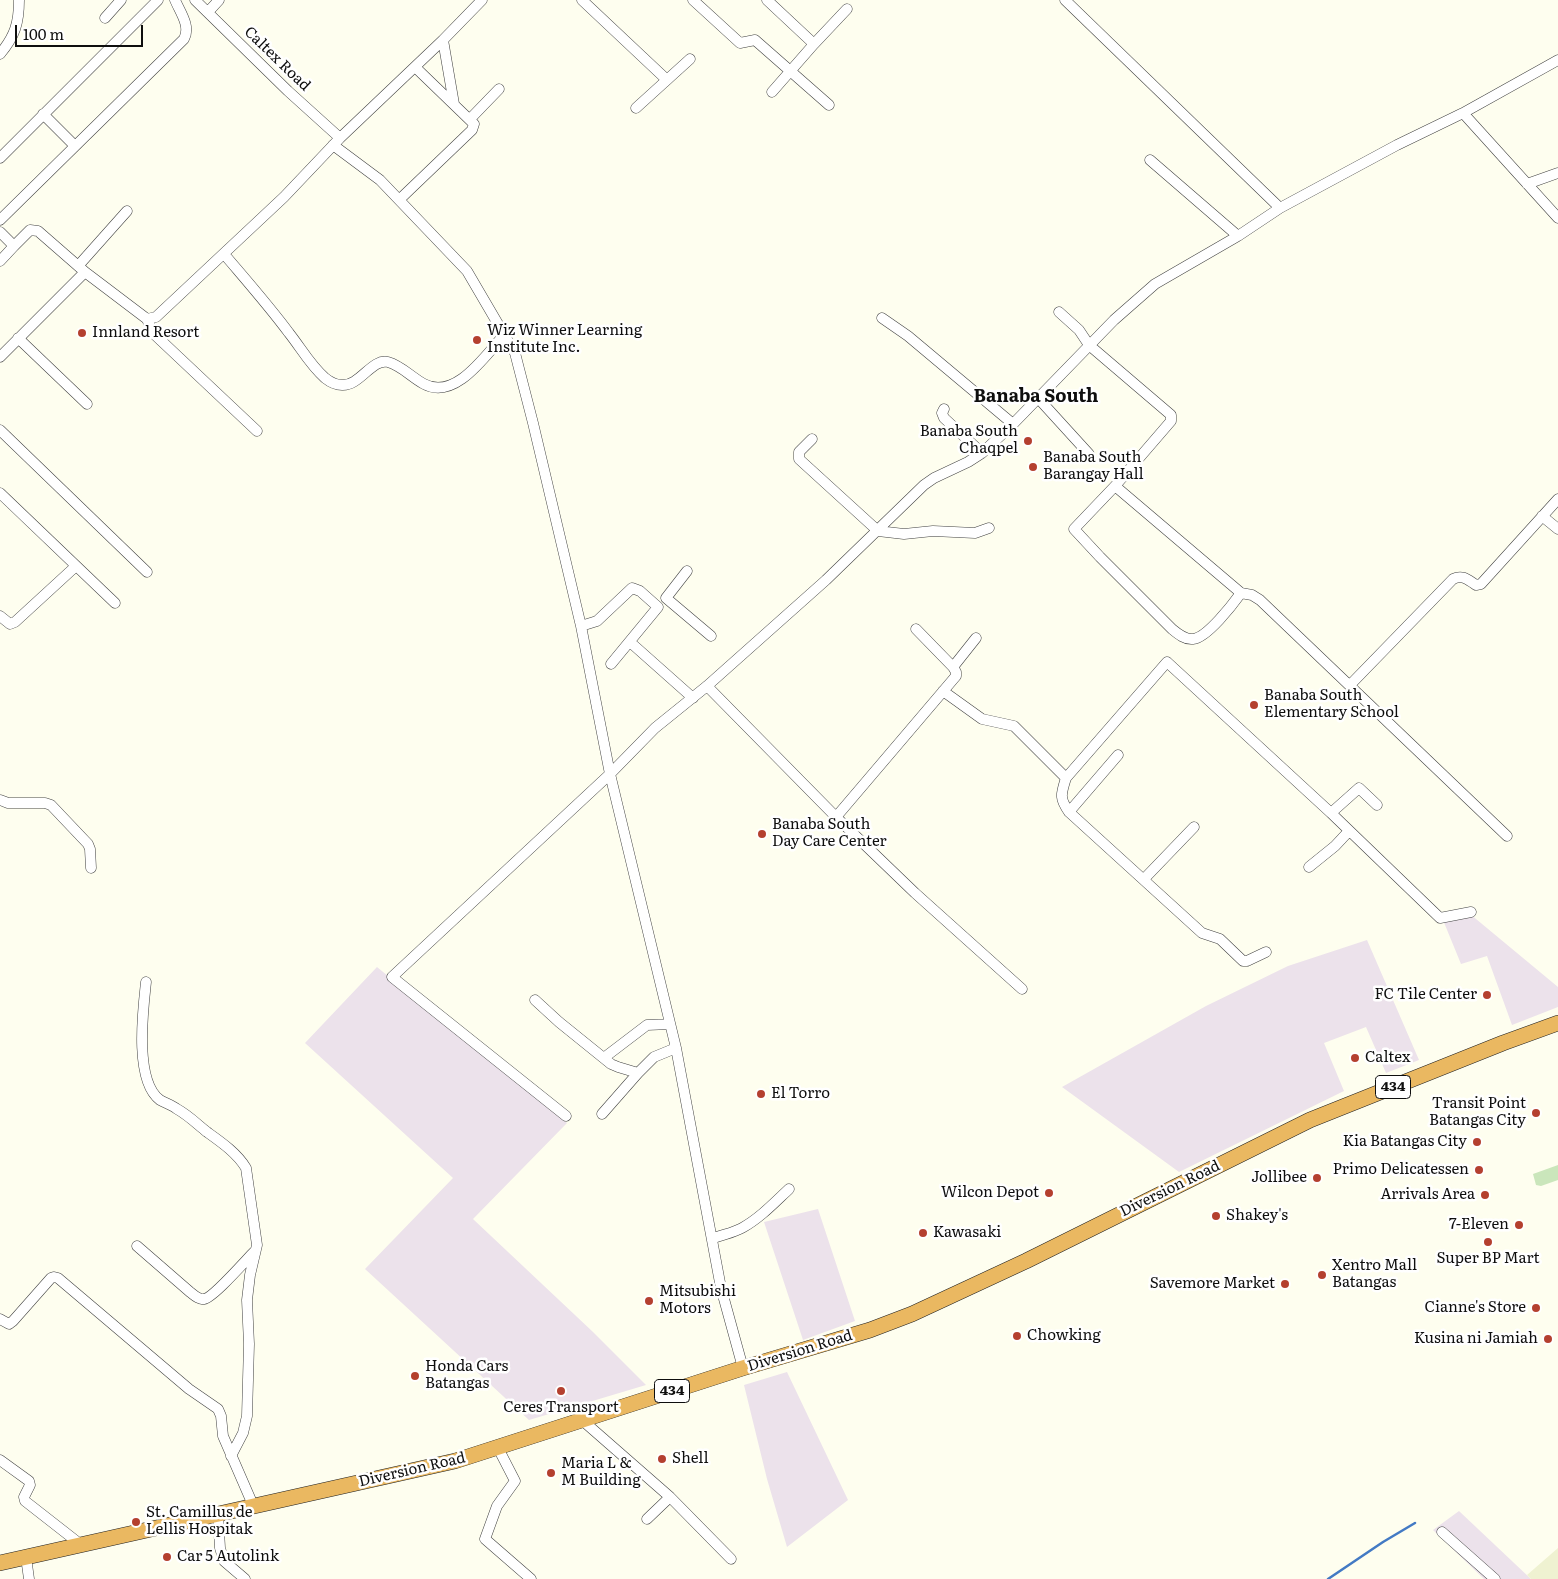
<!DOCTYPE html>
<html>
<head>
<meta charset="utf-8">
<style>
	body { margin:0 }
	#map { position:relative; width:1558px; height:1579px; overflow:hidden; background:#fefeef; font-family:Literata,serif }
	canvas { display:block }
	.scale { position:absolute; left:15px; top:25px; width:128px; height:22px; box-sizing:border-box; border:2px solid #0e0e0e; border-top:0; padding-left:6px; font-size:15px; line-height:18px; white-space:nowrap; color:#0e0e0e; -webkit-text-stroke:4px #fff; paint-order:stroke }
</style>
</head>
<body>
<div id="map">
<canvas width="1558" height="1579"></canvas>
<div class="scale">100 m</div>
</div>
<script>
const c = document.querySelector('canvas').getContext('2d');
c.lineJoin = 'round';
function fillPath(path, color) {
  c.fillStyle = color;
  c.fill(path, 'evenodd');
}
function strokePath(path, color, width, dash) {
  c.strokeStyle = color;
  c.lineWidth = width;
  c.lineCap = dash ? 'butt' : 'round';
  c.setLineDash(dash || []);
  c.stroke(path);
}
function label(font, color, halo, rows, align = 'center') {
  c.font = font + ' Literata,serif';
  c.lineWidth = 5;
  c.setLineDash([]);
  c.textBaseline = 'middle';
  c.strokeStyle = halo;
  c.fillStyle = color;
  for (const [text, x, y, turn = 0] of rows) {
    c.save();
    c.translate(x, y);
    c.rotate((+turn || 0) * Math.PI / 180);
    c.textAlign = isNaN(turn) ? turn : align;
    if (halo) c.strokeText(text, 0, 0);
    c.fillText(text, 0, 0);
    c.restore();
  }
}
const industrial = new Path2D(`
	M1470,914L1558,987V1007L1512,1025L1487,956L1461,964L1443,920Z
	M1367,940L1419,1060L1386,1073L1366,1027L1324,1043L1344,1091L1179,1172L1062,1087L1206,1006L1288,966Z
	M377,967L567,1123L473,1219L593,1332L646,1385L529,1420L365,1269L453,1178L305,1043Z
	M818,1209L855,1321L803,1340L764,1222Z
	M787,1372L848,1500L787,1547L767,1479L744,1385Z
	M1459,1511L1531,1579H1484L1433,1530Z`);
const farmland = new Path2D(`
	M1558,1548V1579H1531L1527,1575Z`);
const green = new Path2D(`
	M1558,1165V1180L1541,1186L1536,1185L1533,1174Z`);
const stream = new Path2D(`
	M1328,1579L1383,1542L1415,1523`);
const minor = new Path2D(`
	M195,0L288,91L340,138
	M582,0L667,80
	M693,0L740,43L755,40L829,105
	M767,0L814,44L847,9
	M1065,0L1280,208
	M208,12L219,0
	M105,18L121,0
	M443,40L454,104
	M0,54C15,36 19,23 19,0
	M772,92L814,44
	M636,108L690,59
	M1463,113L1558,60
	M43,114L74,145
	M470,119L499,89
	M333,145L380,180L467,271L515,353L533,423L581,626L610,774L676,1048L721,1288L743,1368
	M0,158L158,0
	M1150,160L1238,236
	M1527,184L1558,173
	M400,199L472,130L474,124L415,67
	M0,220L184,39C191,26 180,12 175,0
	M0,232L14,246L0,261
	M14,246L30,230L38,231L85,272
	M224,254C246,280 269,306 289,333C301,348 310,365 325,378C330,382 336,385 342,385C360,386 372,358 388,362C402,366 411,377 424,384C456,401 486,354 505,334
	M78,266L127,211
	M1059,312L1079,330L1089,345L1171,415V421L1115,486L1074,529L1100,557L1172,629C1178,634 1185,640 1193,639C1207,638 1233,604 1241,593
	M882,318L908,336L1013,424
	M147,319L153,333L257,431
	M18,338L87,404
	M0,357L85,272L147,319L156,317L284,197L340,138L443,40L482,0
	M1038,398L1089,454
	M944,409L942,413L944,418L982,453
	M0,430L147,572
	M812,439L799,452V459L878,531L904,534L933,531L975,533L989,528
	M1115,486L1241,593L1252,595L1260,600L1507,836
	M0,493L115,603
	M1542,516L1558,529
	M687,571L666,598L711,636
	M0,616L10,624L15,622L76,566
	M581,626L597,621L632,588L640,591L658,607L611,664
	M630,642L693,698
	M953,667L976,638
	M1350,685L1453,579C1463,574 1468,580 1476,585L1481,584L1558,499
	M707,686L836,817L915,893L1022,989
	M943,691L982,719L1014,726L1066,778
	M0,800L8,803H45L51,805L88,844L90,849L91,868
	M1069,812L1118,755
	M1331,813L1359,788L1377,805
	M836,817L956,676V672L953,667L916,629
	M1309,867L1335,846L1349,831
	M1144,879L1194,827
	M1266,952L1247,961H1243L1220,939L1202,933L1069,812C1059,798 1061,794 1066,778L1167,662L1331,813L1440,918L1471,912
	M146,982C143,1010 134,1081 160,1100C165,1103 172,1105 177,1109C188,1115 197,1124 207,1132C221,1142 237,1153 246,1168L257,1245L250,1275L247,1300L249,1344L247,1416L243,1433L231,1456
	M535,1000L559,1022L611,1064L618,1067L638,1073
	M605,1057L647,1025L670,1024
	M602,1114L638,1073L654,1057L676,1048
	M566,1116L392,977L610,774L655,728L707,686L826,580L924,485L934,478L968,462L982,453L1013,424L1114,320L1155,284L1238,236L1280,208L1397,145L1463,113L1558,218
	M712,1239C721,1235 733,1233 742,1228C760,1218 774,1203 789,1189
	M137,1246L190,1292C194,1295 199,1300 204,1299C213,1298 246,1260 254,1252
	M0,1319L9,1324L13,1321L51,1278L54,1277L58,1278L189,1389L218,1409L221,1416L223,1436L253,1505
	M582,1420L670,1497L731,1559
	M498,1448L515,1481L497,1506L485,1539L531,1579
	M0,1460L29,1481L30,1485L24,1497L25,1501L80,1544
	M218,1513L220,1548L224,1561L245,1579
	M647,1519L670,1497
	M1442,1532L1495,1579
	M26,1557L29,1579`);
const highway = new Path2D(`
	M0,1563L455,1461L743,1368L870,1330L912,1314L1026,1261L1310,1120L1503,1043L1558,1023`);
const markers = [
	[82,333,5,"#b4402f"],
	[477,340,5,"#b4402f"],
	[1028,441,5,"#b4402f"],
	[1033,467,5,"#b4402f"],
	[1254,705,5,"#b4402f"],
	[762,834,5,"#b4402f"],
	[1487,995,5,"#b4402f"],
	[1355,1058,5,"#b4402f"],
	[761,1094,5,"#b4402f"],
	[1536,1113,5,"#b4402f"],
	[1477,1142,5,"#b4402f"],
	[1479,1170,5,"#b4402f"],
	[1317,1178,5,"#b4402f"],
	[1049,1193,5,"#b4402f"],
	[1485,1195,5,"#b4402f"],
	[1216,1216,5,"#b4402f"],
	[1519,1225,5,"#b4402f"],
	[923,1233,5,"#b4402f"],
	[1488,1242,5,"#b4402f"],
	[1322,1275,5,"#b4402f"],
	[1285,1284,5,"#b4402f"],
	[649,1301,5,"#b4402f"],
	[1536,1308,5,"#b4402f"],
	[1017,1336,5,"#b4402f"],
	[1548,1339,5,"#b4402f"],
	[415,1376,5,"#b4402f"],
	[561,1391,5,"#b4402f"],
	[662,1459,5,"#b4402f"],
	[551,1473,5,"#b4402f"],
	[136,1522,5,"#b4402f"],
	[167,1557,5,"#b4402f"]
];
const shields = [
	[1393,1087,35],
	[672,1391,35]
];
const shieldNames = [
	["434",1393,1087],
	["434",672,1391]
];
const streetNames = [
	["Caltex Road",277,59,44],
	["Diversion Road",1170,1189,-26],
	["Diversion Road",800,1351,-17],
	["Diversion Road",412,1470,-13]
];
const poiNames = [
	["Wiz Winner Learning",487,331],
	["Institute Inc.",487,348],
	["Innland Resort",92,333],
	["Banaba South",1018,432,"right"],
	["Chaqpel",1018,449,"right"],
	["Banaba South",1043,458],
	["Barangay Hall",1043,475],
	["Banaba South",1264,696],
	["Elementary School",1264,713],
	["Banaba South",772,825],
	["Day Care Center",772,842],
	["FC Tile Center",1477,995,"right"],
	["Caltex",1365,1058],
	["El Torro",771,1094],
	["Transit Point",1526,1104,"right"],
	["Batangas City",1526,1121,"right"],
	["Kia Batangas City",1467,1142,"right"],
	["Primo Delicatessen",1469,1170,"right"],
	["Jollibee",1307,1178,"right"],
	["Wilcon Depot",1039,1193,"right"],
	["Arrivals Area",1475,1195,"right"],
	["Shakey's",1226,1216],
	["7-Eleven",1509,1225,"right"],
	["Kawasaki",933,1233],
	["Super BP Mart",1488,1259,"center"],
	["Xentro Mall",1332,1266],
	["Batangas",1332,1283],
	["Savemore Market",1275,1284,"right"],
	["Mitsubishi",659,1292],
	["Motors",659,1309],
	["Cianne's Store",1526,1308,"right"],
	["Chowking",1027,1336],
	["Kusina ni Jamiah",1538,1339,"right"],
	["Honda Cars",425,1367],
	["Batangas",425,1384],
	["Ceres Transport",561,1408,"center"],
	["Shell",672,1459],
	["Maria L &",561,1464],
	["M Building",561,1481],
	["St. Camillus de",146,1513],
	["Lellis Hospitak",146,1530],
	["Car 5 Autolink",177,1557]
];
const quarterNames = [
	["Banaba South",1036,397]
];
fillPath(industrial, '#ece2eb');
fillPath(farmland, '#eff2d1');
fillPath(green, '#cae6bb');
strokePath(stream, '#437ac4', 2.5);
strokePath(minor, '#414141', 11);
strokePath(highway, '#1f1f1f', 16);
strokePath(minor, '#fff', 10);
strokePath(highway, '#eab861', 15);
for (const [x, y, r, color] of markers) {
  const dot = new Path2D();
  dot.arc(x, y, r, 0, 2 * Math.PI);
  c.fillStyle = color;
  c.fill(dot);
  strokePath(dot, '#fff', 2);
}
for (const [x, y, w] of shields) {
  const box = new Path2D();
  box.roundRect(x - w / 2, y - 11.5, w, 23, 4);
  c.fillStyle = '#fff';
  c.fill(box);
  strokePath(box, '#0e0e0e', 1);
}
label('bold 14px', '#0e0e0e', null, shieldNames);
label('15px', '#0e0e0e', '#fff', streetNames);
label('15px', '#0e0e0e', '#fff', poiNames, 'left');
label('bold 18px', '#0e0e0e', '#fff', quarterNames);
</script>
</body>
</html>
